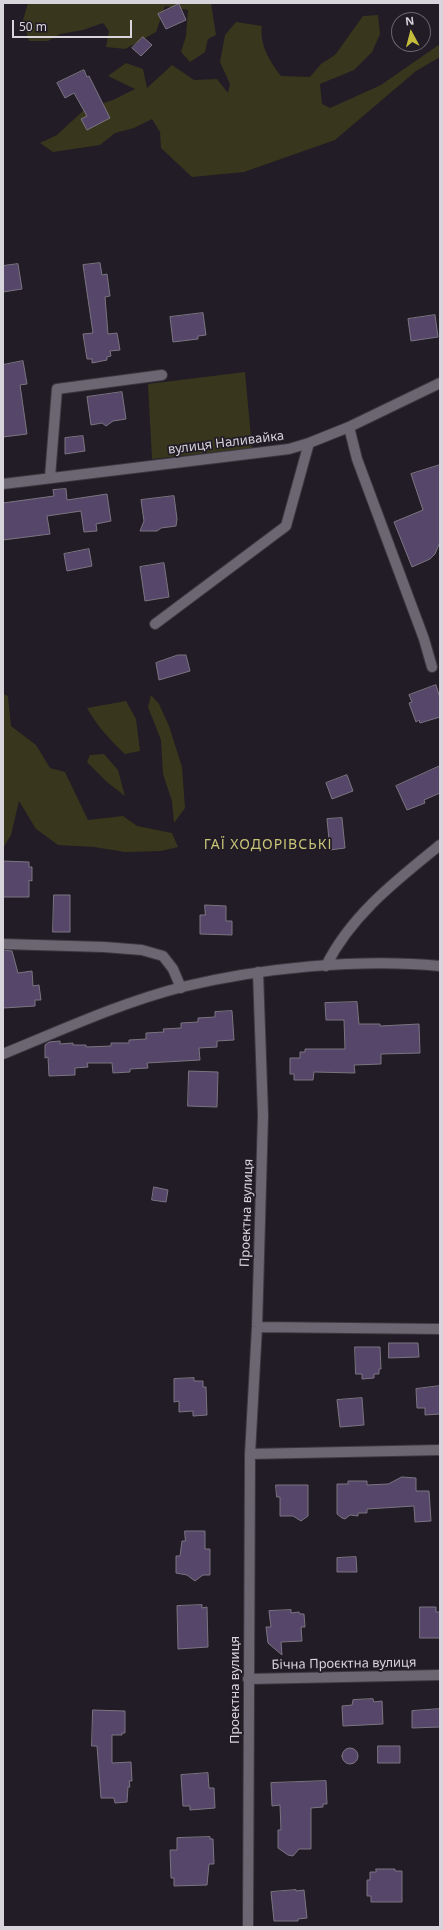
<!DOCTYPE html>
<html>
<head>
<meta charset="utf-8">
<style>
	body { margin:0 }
	#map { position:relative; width:443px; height:1930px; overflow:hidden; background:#211c26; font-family:"Noto Sans",sans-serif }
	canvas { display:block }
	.frame { position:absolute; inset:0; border:4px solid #d7d4db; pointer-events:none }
	.north { position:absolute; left:391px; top:12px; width:40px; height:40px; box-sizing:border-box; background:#211c26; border:1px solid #6a666e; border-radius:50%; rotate:353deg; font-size:11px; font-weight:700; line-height:16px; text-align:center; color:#d7d4db }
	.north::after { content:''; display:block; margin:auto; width:14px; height:18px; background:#c4bc3d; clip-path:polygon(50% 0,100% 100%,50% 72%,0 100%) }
	.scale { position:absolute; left:12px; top:20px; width:120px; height:18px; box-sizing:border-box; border:2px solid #d7d4db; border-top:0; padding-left:5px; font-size:12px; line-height:14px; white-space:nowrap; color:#d7d4db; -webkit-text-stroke:3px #211c26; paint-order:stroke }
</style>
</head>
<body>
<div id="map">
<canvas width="443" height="1930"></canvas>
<div class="frame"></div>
<div class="north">N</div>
<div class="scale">50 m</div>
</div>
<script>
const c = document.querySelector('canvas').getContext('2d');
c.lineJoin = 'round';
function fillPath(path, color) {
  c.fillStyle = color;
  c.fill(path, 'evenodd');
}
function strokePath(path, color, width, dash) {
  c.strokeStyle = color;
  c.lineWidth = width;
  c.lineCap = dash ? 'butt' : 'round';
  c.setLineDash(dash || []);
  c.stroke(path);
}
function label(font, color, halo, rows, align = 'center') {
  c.font = font + ' "Noto Sans",sans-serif';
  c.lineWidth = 3.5;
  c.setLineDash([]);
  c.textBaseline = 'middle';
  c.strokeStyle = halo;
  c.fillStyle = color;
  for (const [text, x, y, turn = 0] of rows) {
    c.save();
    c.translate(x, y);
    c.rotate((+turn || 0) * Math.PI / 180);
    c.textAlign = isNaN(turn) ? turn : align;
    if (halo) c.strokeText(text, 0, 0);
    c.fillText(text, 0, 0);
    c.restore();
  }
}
const green = new Path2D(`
	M28,3H211L216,35L208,39L205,52L190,62L181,52L186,36L188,10L165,6L156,32L125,49L106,47L109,31L103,23L83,30L60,34L48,41H29L23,20Z
	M378,15L380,34L372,52L354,70L320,84L322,104L330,108L381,85L440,44V57L416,71L335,140L244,172L192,177L161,148L160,132L152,119L134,128L115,133L100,145L53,152L40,143L57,135L85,109L113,100L135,89L108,76L126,63L143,69L147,88L172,65L194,80L217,79L228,93L230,84L220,62L225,35L236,22L262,26C259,44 270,62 281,76L310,77L321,64L335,55L363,16Z
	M245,372L252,448L152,459L148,384Z
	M3,694L8,696L11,726L36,745L50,768L65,772L88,820L123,816L137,826L172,833L178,847L161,851L125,852L94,847L58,845L36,829L19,801L11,835L3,848Z
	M151,695L159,704L169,726L182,767L185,808L174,823L172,801L163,774L161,740L148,707Z
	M126,701L136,719L140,751L125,754C110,740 97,726 87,708Z
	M104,754L118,770L125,796L107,782L87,762L90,755Z`);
const building = new Path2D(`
	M179,4L186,20L166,29L158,14Z
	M143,37L152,45L141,56L132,48Z
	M84,70L87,77L89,76L110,118L87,130L81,119L87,116L74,93L65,98L57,83Z
	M100,263L102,275L107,274L110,296L105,297L108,334L117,333L120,350L110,351L111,356L107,357V360L92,363V359H87L83,334L93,333L83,265Z
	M18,264L22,289L3,292V266Z
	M203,313L206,335L198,336V339L173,342L170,317Z
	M435,315L438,337L411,341L408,319Z
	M23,361L27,384L20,385L27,434L3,437V365Z
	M122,392L126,419L113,421L106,426L102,423L91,425L87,397Z
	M83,436L85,451L65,454V438Z
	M440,465V542L435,554L430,559L412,567L394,522L423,510L411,474Z
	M66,489L67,500L107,494L111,521L96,524L97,531L84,532L81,511L47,516L50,534L3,540V503L54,496L53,490Z
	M174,496L177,519L176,526L161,528L157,531H140L144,521L141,500Z
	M89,549L92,566L67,571L64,554Z
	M164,563L169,597L145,601L140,567Z
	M178,655H186L190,671L159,680L156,663Z
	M436,685L440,698V717L420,723L419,720L416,722L409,703L412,702L409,695Z
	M440,766V793L424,800L425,803L407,810L396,786Z
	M347,775L353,791L332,799L326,783Z
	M342,818L345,848L330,850L327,819Z
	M3,861L29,862V867H32V881L29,880V897H3Z
	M54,895H70V932H53Z
	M205,905L226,906V921H232V935L200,934V915H205Z
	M3,950L12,951L18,973L32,971L33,986L39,985L41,1000H35V1006L4,1008Z
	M357,1002L359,1024H380V1026L419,1024L420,1053L381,1054V1064L354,1065L355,1073L314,1072L313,1080H294V1074H290V1058H300V1052H305V1049H345L344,1020H326L325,1003Z
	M232,1011L234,1040L217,1041V1047L199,1048L200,1060L147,1063L148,1068L130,1069V1072L113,1073L112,1063H87L88,1067L75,1068V1075L49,1076L48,1057L45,1058V1045L49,1042L60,1041V1044L73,1043V1045H86V1047L111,1046V1043H129V1040L146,1039V1033L164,1032L163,1029L181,1028V1023L198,1022V1018L215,1017V1012Z
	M189,1071L218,1072L217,1107L188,1106Z
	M154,1187L168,1190L166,1202L152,1200Z
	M389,1343H418L419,1357L389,1358Z
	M355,1347H380L381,1369H379V1374H374V1378L362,1379V1374H356Z
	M194,1378V1381H203V1387H206L207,1415L193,1416V1411L179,1412V1401L174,1402V1379Z
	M440,1386V1414L425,1415V1408H417L416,1389Z
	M362,1398L364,1425L340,1427L337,1400Z
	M402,1477L416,1478V1491H429L431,1521L415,1522L414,1506L367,1509V1513H358V1516L350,1515L345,1519L342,1518L337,1514V1484H348V1481H367V1485L388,1484Z
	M276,1485H308V1516L301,1521L293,1516H280V1497H277Z
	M185,1531H205V1549H210V1575H203L195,1581L187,1575L176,1573V1556H180L182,1541H185Z
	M356,1557L357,1572H337V1558Z
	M202,1605V1608L207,1607L208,1647L178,1649L177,1606Z
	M420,1607H436V1612H440V1638H420Z
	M291,1610V1613L299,1612L300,1614H304L305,1627H301L302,1641L281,1642L282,1655L268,1643L266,1627H271L269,1611Z
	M373,1699L374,1702L382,1701L383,1724L343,1726L342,1706L352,1705L353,1700Z
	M440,1709V1727L412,1728V1711Z
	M93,1710L125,1711V1733H122V1735H112V1763L131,1762L132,1781H129L130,1787H128L127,1802L115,1803L114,1798H101L97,1746H92Z
	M378,1746H400V1763H378Z
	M342 1756a8 8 0 1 1 16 0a8 8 0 1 1-16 0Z
	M208,1773L209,1788H214L215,1808L190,1810V1806H183L181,1775Z
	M326,1781L327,1804H323V1807L311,1808V1849H299L293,1856L288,1855L278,1848V1830H281L280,1805L272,1806L271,1783Z
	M210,1837V1839H213L214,1864H209L207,1885L174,1886V1878H171L170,1850H177V1838Z
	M376,1869H395V1871H402V1902H371V1896H367V1880H370V1872H376Z
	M296,1890V1891L304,1890L307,1918L298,1919V1921H274L271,1892Z`);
const minor = new Path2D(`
	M349,427L357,459L424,639L432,667
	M50,477L57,389L162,375
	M3,484L289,449L309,443L349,427L440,383
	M155,624L286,526L309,443
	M3,944L104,947L142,950L163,956L173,969L181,988
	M326,966C351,915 397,880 440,845
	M3,1054C62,1030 120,1003 182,987C260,968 360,958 440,966
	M257,1327L440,1329
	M250,1454L257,1327L263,1115L258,972
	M248,1679L440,1675
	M248,1927L250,1454L440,1450`);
const streetNames = [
	["вулиця Наливайка",226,443,-7],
	["Проектна вулиця",247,1213,-88],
	["Бічна Проєктна вулиця",344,1664,-1],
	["Проектна вулиця",235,1690,-90]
];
const neighbourhoodNames = [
	["ГАЇ ХОДОРІВСЬКІ",268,845]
];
fillPath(green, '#38361c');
fillPath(building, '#564669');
strokePath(building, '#7b7581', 1);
strokePath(minor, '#3b3840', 12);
strokePath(minor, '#6b6672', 10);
label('13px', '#d7d4db', '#211c26', streetNames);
c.letterSpacing = '1px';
label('14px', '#c9c577', '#211c26', neighbourhoodNames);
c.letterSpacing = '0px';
</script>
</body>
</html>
